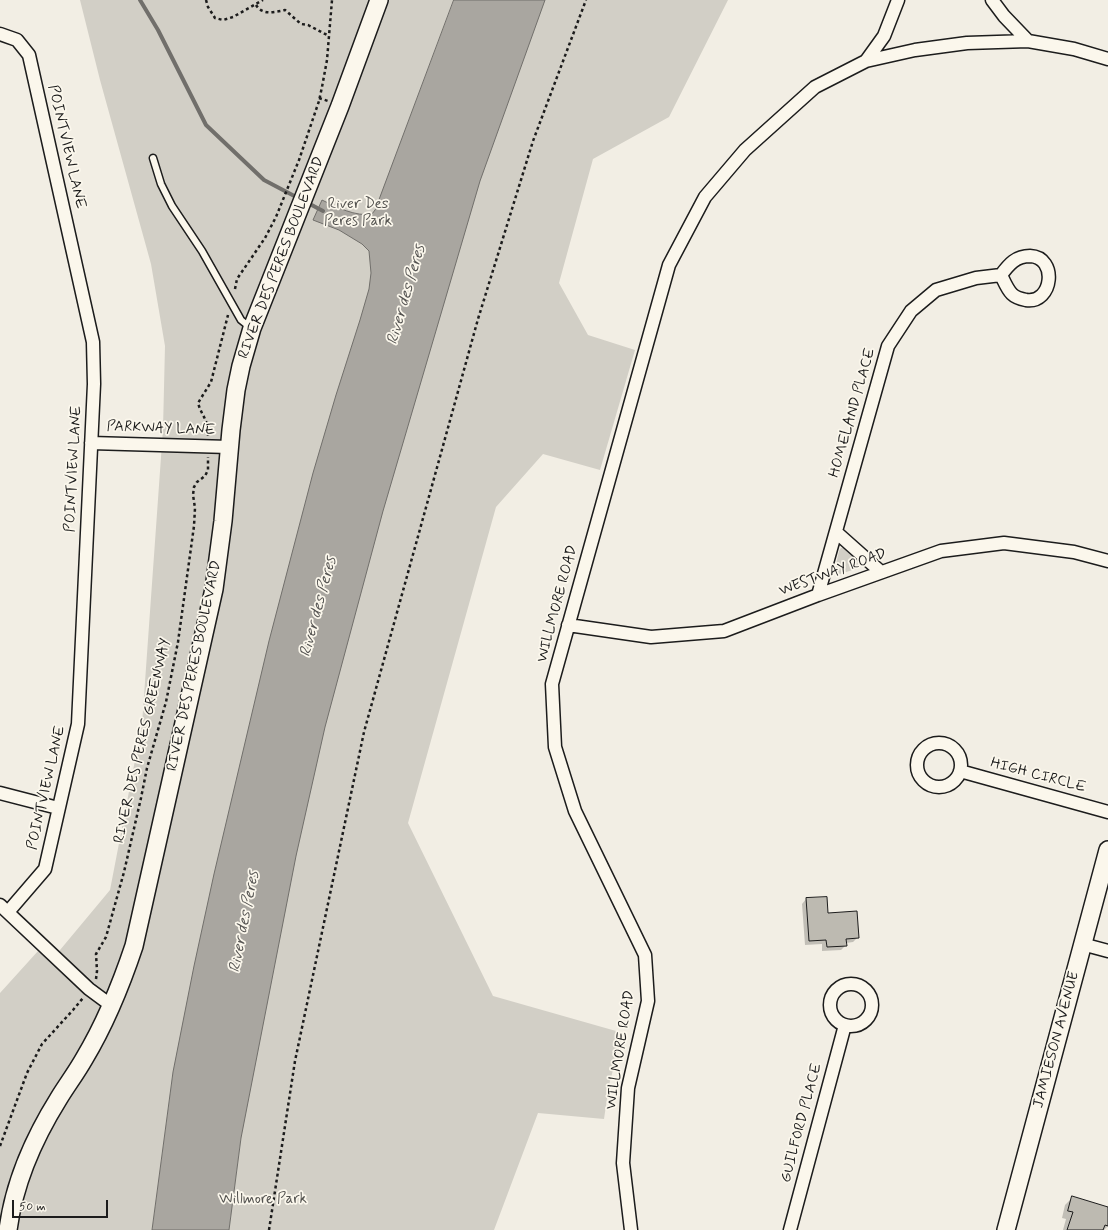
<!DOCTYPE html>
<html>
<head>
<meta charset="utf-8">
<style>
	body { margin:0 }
	#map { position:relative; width:1108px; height:1230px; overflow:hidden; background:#f2eee4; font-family:Mynerve,sans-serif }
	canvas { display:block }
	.scale { position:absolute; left:12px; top:1200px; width:96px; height:18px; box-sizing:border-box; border:2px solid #1c1c1c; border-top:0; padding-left:5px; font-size:12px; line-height:14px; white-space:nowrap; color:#1c1c1c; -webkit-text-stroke:3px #fbf7ec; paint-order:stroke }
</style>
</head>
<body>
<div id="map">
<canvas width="1108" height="1230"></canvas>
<div class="scale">50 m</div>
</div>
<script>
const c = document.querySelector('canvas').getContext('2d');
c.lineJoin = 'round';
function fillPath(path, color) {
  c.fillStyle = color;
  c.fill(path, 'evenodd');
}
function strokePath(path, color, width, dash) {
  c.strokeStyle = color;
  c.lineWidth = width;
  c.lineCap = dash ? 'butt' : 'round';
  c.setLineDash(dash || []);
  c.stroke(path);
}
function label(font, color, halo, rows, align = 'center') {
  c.font = font + ' Mynerve,sans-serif';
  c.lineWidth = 3.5;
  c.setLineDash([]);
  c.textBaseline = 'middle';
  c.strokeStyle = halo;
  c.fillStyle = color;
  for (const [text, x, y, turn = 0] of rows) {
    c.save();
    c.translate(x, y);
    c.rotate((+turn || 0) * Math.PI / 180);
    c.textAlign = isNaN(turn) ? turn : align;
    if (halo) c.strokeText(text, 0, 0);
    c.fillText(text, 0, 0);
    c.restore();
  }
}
const green = new Path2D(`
	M80,0H728L669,117L593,159L559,283L588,335L635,350L600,470L543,454L496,507L408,823L493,996L623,1033L609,1085L604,1119L538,1113L494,1230H229L241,1138L173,1073L152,1230H0V993L38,951L50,962L110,890L142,724L163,429L165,346L151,264L100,80Z
	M841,548H844L860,562L861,567L859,568L840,574L834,573L839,551Z`);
const water = new Path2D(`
	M454,0H545L480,181L383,511L325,727L296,856L241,1138L229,1230H152L173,1072L194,966L214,874L269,641L313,473L336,395L360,320L369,289L371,273L369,251L362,244L339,230L313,220L322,200C336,207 356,217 372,214L375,210Z`);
const shadow = new Path2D(`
	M806,899L827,914L858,937L853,942L846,943V945L841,950L822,951V944L805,945L802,904Z
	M1073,1197L1108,1208V1226L1104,1230H1063L1066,1219L1062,1218L1065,1205Z`);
const stream = new Path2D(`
	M140,0L158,30L206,125L264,180L300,199
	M306,202L323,211`);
const building = new Path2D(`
	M827,897L828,913L857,911L859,938L846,939L847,946L827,947L826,940L809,941L806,898Z
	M1072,1196L1108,1207V1226L1105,1225L1103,1230H1067L1073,1212L1068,1211Z`);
const path = new Path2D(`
	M206,0L208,7L215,18L223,20L233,17L263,0
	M256,5C263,16 275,12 285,10L301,24L308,25L329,36
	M319,98L328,101
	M235,289L237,279L265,238L276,217L299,160L319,101L322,87L327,60L332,0
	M208,436C209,420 202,417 198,403L211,382L228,315
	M96,979L97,971L96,954L106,937L124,872L141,798L147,768L166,702L178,642L194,526L195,508L193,495L194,487L197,482L205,476L208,470V457
	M0,1146L27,1073L42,1044L73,1010L83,998
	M269,1230L295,1061L364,732L478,319L533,141L586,0`);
const service = new Path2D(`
	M153,158L161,184L172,206L202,251L241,320L251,328`);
const minor = new Path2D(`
	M992,0L1004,16L1028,41L1074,49L1108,59
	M0,34L17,40L29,55L93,342L94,384L78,724L45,869L8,912
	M866,61L915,50L967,43L1028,41
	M91,443L229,447
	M836,532L881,572
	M818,595L888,346L911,311L936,290L976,278L1001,275C1009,264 1016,256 1030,256C1058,257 1053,304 1026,300C1021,299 1016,298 1012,294C1007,289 1004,281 1001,275
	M568,625L651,637L724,631L818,595L941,551L1004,543L1074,552L1108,561
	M917 765a22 22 0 1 1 44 0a22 22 0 1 1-44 0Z
	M960,771L1108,812
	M0,793L58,808
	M0,905L89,989L112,1006
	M1082,944L1108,951
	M830 1005a21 21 0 1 1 42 0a21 21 0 1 1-42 0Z
	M631,1230L623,1163L628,1088L648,1001L645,955L575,811L555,747L552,684L669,265L705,197L745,150L815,87L866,61L884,36L898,0
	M790,1230L845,1025`);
const secondary = new Path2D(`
	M8,1230C14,1183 34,1138 59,1098C67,1085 76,1073 84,1059C105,1024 121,985 134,946L214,589L223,521L231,430L236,390L241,366L252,328L340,106L379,0
	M1006,1230L1108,850`);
const streetNames = [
	["POINTVIEW LANE",66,147,77],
	["RIVER DES PERES BOULEVARD",282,258,-69],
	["HOMELAND PLACE",853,413,-74],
	["PARKWAY LANE",161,429,2],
	["POINTVIEW LANE",74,469,-87],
	["WESTWAY ROAD",833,573,-20],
	["WILLMORE ROAD",558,604,-75],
	["RIVER DES PERES BOULEVARD",195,666,-78],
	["RIVER DES PERES GREENWAY",143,741,-77],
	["HIGH CIRCLE",1038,776,15],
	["POINTVIEW LANE",47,788,-77],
	["JAMIESON AVENUE",1057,1040,-75],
	["WILLMORE ROAD",621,1050,-81],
	["GUILFORD PLACE",802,1123,-75]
];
const parkNames = [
	["River Des",358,205],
	["Peres Park",358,222],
	["Willmore Park",263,1200]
];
const waterNames = [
	["River des Peres",407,295,-74],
	["River des Peres",319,607,-75],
	["River des Peres",245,922,-79]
];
fillPath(green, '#d2cfc6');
fillPath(water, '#a9a6a0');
strokePath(water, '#716f6b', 1);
fillPath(shadow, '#0003');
strokePath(stream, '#716f6b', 4);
fillPath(building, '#bdbab1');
strokePath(building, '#1c1c1c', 1);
strokePath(service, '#1c1c1c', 9);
strokePath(minor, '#1c1c1c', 15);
strokePath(secondary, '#1c1c1c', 20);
strokePath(path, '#1c1c1c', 2.5, [3, 3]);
strokePath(service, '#fbf7ec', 6);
strokePath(minor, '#fbf7ec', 12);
strokePath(secondary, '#fbf7ec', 17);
label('15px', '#1c1c1c', '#fbf7ec', streetNames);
label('15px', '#53524f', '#fbf7ec', parkNames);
label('italic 16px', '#545351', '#fbf7ec', waterNames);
</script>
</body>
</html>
